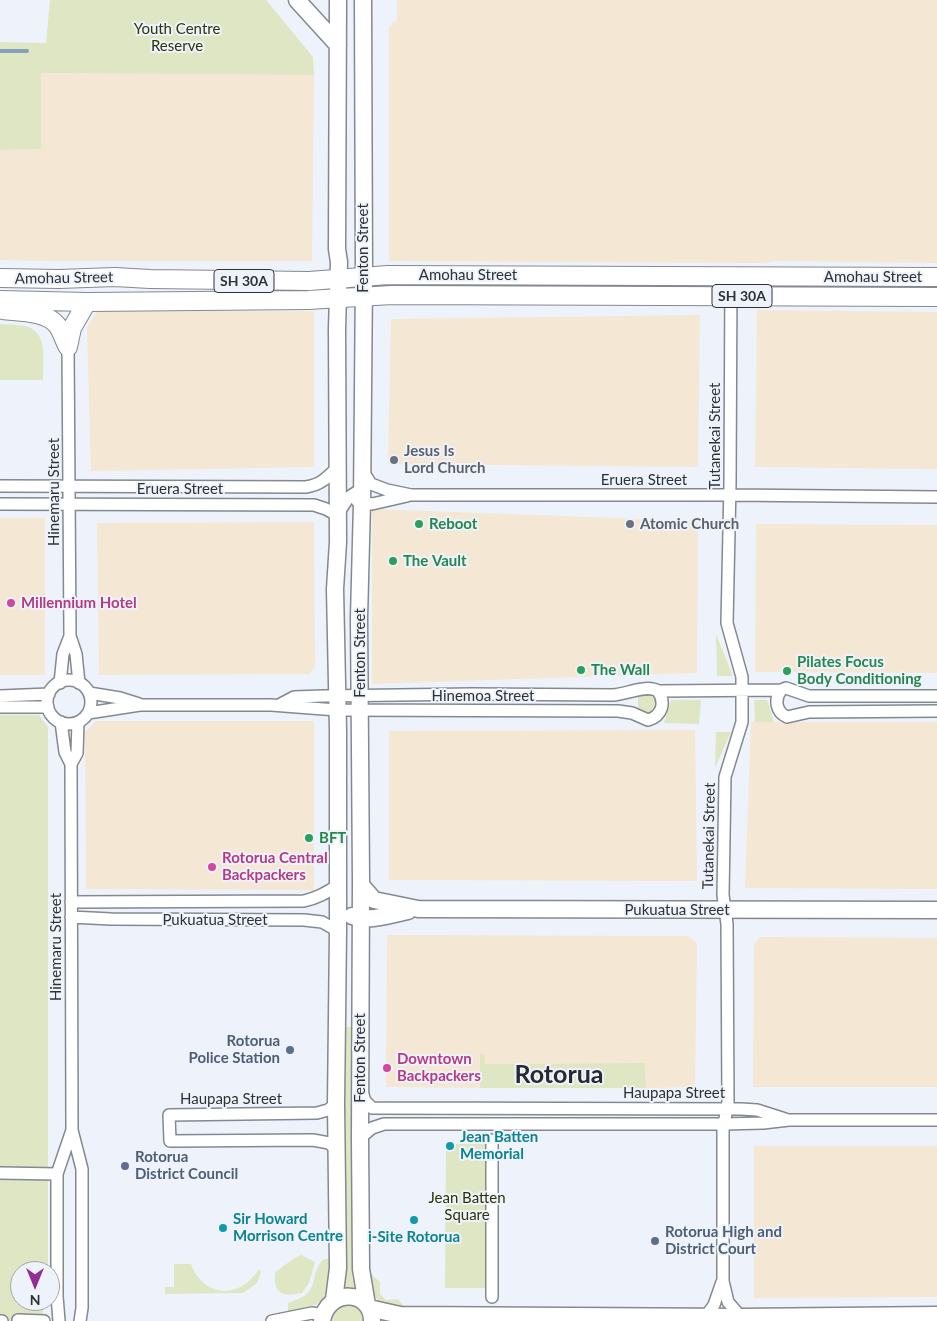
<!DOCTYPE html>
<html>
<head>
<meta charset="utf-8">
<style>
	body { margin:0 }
	#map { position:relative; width:937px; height:1321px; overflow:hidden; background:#eef3fb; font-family:Lato,sans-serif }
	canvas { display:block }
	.north { position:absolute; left:10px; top:1261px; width:50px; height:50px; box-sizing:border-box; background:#eef3fb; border:1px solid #a2a6ab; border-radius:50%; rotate:180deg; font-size:14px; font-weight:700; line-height:20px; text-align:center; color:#2f3234 }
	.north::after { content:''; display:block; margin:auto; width:18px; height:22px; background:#922d93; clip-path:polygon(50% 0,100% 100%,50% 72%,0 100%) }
</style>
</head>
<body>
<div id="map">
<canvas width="937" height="1321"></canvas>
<div class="north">N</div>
</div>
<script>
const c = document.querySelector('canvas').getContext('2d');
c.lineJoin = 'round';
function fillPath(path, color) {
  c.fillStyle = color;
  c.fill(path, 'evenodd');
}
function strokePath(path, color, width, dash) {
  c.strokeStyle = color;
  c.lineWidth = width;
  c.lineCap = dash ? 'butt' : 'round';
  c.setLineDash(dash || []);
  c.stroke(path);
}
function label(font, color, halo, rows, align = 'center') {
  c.font = font + ' Lato,sans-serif';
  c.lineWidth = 4;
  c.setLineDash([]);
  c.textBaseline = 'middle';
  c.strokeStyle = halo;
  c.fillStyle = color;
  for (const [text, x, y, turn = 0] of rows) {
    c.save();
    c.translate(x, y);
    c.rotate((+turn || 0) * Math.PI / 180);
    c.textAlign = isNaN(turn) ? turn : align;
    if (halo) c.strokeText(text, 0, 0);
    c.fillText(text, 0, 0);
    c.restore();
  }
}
const commercial = new Path2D(`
	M397,0H937V263L776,261L765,263L389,261V26L397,20Z
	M41,73L314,75L312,261H56L0,260V150L41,149Z
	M757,310L937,312V469L755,467Z
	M97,311H314V467L91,471L87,328Z
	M700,315L698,467L388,464L391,319Z
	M372,509L698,521L697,673L372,684Z
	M0,518H45V675H0Z
	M314,522L315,667L309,674L99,675L97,523Z
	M756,524L937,525V673L755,672Z
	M96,721H314V890L86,889L85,732Z
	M751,722H937V889L745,888Z
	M695,730L697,881L389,880V731Z
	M387,935L688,936L697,943L695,1087L646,1088L645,1063L484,1064V1054L480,1055V1088L386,1087Z
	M760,937L937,938V1087H753L754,944Z
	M754,1146H937V1297L754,1298Z`);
const green = new Path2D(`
	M50,0H266L313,57L314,75L41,73V149L0,150V42L46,43Z
	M0,324C9,325 19,324 28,327C48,333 43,363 43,380H0Z
	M716,634L733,676H717Z
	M645,692L655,695L658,706L648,714L638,712V695Z
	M671,700H701L699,724L664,723Z
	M754,700H767L774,722H755Z
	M0,715H39L48,727V1271H20V1301H48L43,1306V1321H0Z
	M716,732H731L715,768Z
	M344,1027H352V1277L356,1288H341Z
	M482,1054H484L485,1064L645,1063L646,1088H480V1054Z
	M446,1144H488V1288H445Z
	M301,1255L315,1262L309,1283L302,1293C283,1297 273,1294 275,1273C279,1269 297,1256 301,1255Z
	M325,1259H331V1267L324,1299L315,1305L288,1312V1303C322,1292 307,1283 322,1260Z
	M174,1264H191C204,1298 240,1300 259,1269L261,1272L257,1283L243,1293L165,1294V1287H174Z
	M369,1272L380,1282V1294L386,1300L398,1299L406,1309C400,1308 392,1309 386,1307C374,1302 370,1283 369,1272Z
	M351,1304L362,1311L367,1321H330C334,1311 339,1305 351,1304Z`);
const stream = new Path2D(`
	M0,51H27`);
const street = new Path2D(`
	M731,276L730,484L727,623L742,677V722L725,777L723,895L727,924L728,1102L723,1130V1281L728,1302L741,1317
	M68,347L70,636L76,654L79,683
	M362,470L371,484L387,490L411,495H730L937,497
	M0,486L306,487C320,485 327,478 337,468
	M357,501L372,504L407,496
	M0,504L314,505L326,509L337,515L349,497L366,486
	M47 702a22 22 0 1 1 44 0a22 22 0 1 1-44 0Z
	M60,683L63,654L70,636
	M781,690C774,700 776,712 787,717L809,712L937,711
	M89,693L120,698L139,704
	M0,696L49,694
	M279,705L294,697L324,696L472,694L613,695C627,694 647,684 658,691L781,690L786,688L809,696H937
	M0,707H48
	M88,713L140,705H271L337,710L618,711L632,713L648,720C662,716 666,703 658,691
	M61,722L65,752L71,764L72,1130L82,1169V1308L80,1321
	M71,764L77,753L78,722
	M71,902L304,901C317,898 327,893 338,885
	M71,917L111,919L304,920L322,922L338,931
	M362,1092L365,1101L372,1108L741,1109L757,1110L785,1119
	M336,1104L328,1110L317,1113L169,1115L170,1141L313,1140L329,1143L337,1150
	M360,1138L372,1128L384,1124H723L763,1123L789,1120H937
	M492,1140V1297
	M0,1173L57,1174
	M706,1316L714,1305L722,1282
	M18,1320L44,1321
	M0,1321H2
	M59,1321L57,1296V1174L72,1130
	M272,1321L312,1313L323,1315`);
const secondary = new Path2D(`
	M297,0L338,45
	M363,0L364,277L362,503L359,618L361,881L360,1138L361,1269L367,1305
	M361,885L374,900L418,909L937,910
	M352,916C369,922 390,915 408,911
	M334,1300L338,1268L336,1104L338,931V731L335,589L338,542L337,329L339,262L337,249L338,0
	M369,1308L400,1315L741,1317L937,1315
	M322,1321C327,1288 372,1289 372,1321`);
const primary = new Path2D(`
	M0,278L59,279L115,277L150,279L309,281L388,275L937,277
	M0,300L87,302L308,300L392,295L937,297
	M3,310C19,312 46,311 57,325C62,331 64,341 68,347
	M68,347L72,328L87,302`);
const markers = [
	[394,460,5,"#6b7280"],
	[419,524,5,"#2e9e5b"],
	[630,524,5,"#6b7280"],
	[393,561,5,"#2e9e5b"],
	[11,603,5,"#d1479c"],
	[581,670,5,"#2e9e5b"],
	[787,671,5,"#2e9e5b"],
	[309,838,5,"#2e9e5b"],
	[212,867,5,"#d1479c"],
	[290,1050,5,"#5c6f8a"],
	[387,1068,5,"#d1479c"],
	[450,1146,5,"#0f9aa8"],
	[125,1166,5,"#5c6f8a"],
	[414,1220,5,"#0f9aa8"],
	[223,1228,5,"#0f9aa8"],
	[655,1241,5,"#5c6f8a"]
];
const shields = [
	[244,281,60],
	[742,296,60]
];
const shieldNames = [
	["SH 30A",244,281],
	["SH 30A",742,296]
];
const parkNames = [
	["Youth Centre",177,29],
	["Reserve",177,46],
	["Jean Batten",467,1198],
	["Square",467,1215]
];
const streetNames = [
	["Fenton Street",363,248,-90],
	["Amohau Street",468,275],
	["Amohau Street",873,277],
	["Amohau Street",64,278,-1],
	["Tutanekai Street",715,436,-90],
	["Eruera Street",644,480],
	["Eruera Street",180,489],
	["Hinemaru Street",54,492,-90],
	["Fenton Street",360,653,-90],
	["Hinemoa Street",483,696],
	["Tutanekai Street",709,836,-89],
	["Pukuatua Street",677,910],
	["Pukuatua Street",215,920],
	["Hinemaru Street",56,947,-90],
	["Fenton Street",360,1058,-90],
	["Haupapa Street",674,1093],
	["Haupapa Street",231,1099]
];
const worshipNames = [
	["Jesus Is",404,451],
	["Lord Church",404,468],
	["Atomic Church",640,524]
];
const leisureNames = [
	["Reboot",429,524],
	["The Vault",403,561],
	["Pilates Focus",797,662],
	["Body Conditioning",797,679],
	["The Wall",591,670],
	["BFT",319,838]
];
const hotelNames = [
	["Millennium Hotel",21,603],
	["Rotorua Central",222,858],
	["Backpackers",222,875],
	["Downtown",397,1059],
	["Backpackers",397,1076]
];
const serviceNames = [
	["Rotorua",280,1041,"right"],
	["Police Station",280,1058,"right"],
	["Rotorua",135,1157],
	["District Council",135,1174],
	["Rotorua High and",665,1232],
	["District Court",665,1249]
];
const cultureNames = [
	["Jean Batten",460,1137],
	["Memorial",460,1154],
	["Sir Howard",233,1219],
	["Morrison Centre",233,1236],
	["i-Site Rotorua",414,1237,"center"]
];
const townNames = [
	["Rotorua",559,1075]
];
fillPath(commercial, '#f4e7d3');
fillPath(green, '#dee6c4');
strokePath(stream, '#84a0bb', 4);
strokePath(street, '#848990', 14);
strokePath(secondary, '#848990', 19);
strokePath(primary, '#848990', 20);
strokePath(street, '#fff', 11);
strokePath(secondary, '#fff', 16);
strokePath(primary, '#fff', 18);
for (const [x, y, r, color] of markers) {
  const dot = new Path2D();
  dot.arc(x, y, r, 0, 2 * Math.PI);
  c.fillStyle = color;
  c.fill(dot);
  strokePath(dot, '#eef3fb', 2);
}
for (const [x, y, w] of shields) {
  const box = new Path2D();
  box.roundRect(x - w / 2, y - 11.5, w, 23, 4);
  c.fillStyle = '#eef3fb';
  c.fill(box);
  strokePath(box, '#2f3234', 1);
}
label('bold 14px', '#2f3234', null, shieldNames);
label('15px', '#2d3407', '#eef3fb', parkNames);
label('15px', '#2f3234', '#eef3fb', streetNames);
label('bold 15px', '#5b616d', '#eef3fb', worshipNames, 'left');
label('bold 15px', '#27864d', '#eef3fb', leisureNames, 'left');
label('bold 15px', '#b23c85', '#eef3fb', hotelNames, 'left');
label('bold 15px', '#4e5e75', '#eef3fb', serviceNames, 'left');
label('bold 15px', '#0d838f', '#eef3fb', cultureNames, 'left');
label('bold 25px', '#262a30', '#eef3fb', townNames);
</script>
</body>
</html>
